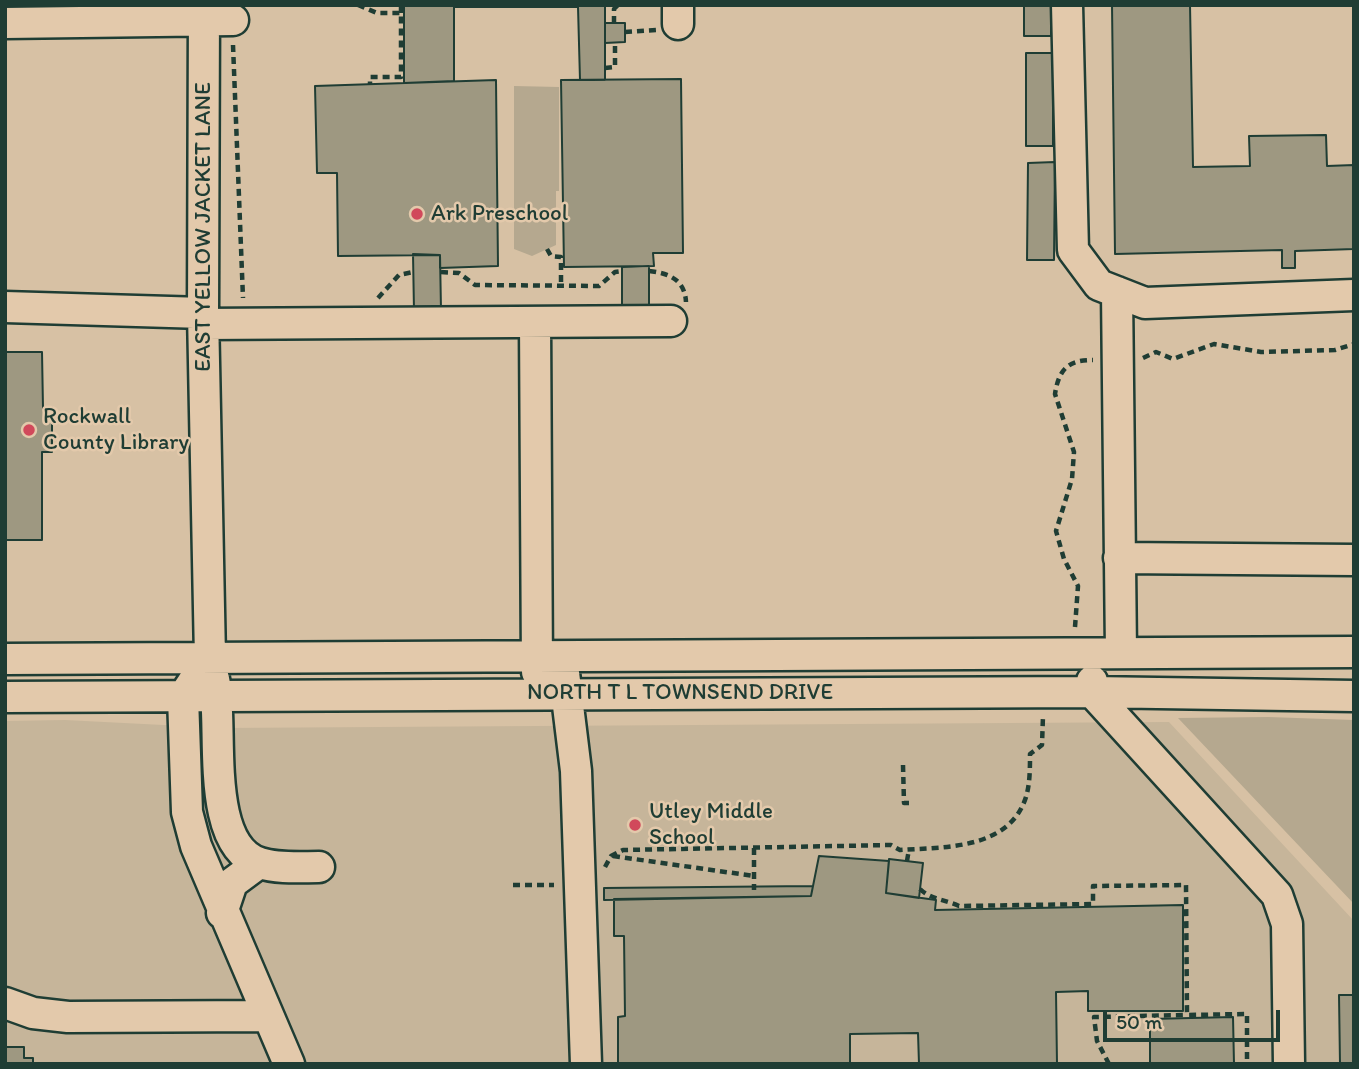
<!DOCTYPE html>
<html>
<head>
<meta charset="utf-8">
<style>
	body { margin:0 }
	#map { position:relative; width:1359px; height:1069px; overflow:hidden; background:#d7c1a4; font-family:Itim,sans-serif }
	canvas { display:block }
	.frame { position:absolute; inset:0; border:7px solid #1f3d34; pointer-events:none }
	.scale { position:absolute; left:1103px; top:1010px; width:177px; height:32px; box-sizing:border-box; border:4px solid #1f3d34; border-top:0; padding-left:9px; font-size:21px; line-height:24px; white-space:nowrap; color:#1f3d34; -webkit-text-stroke:5px #e3c9ab; paint-order:stroke }
</style>
</head>
<body>
<div id="map">
<canvas width="1359" height="1069"></canvas>
<div class="frame"></div>
<div class="scale">50 m</div>
</div>
<script>
const c = document.querySelector('canvas').getContext('2d');
c.lineJoin = 'round';
function fillPath(path, color) {
  c.fillStyle = color;
  c.fill(path, 'evenodd');
}
function strokePath(path, color, width, dash) {
  c.strokeStyle = color;
  c.lineWidth = width;
  c.lineCap = dash ? 'butt' : 'round';
  c.setLineDash(dash || []);
  c.stroke(path);
}
function label(font, color, halo, rows, align = 'center') {
  c.font = font + ' Itim,sans-serif';
  c.lineWidth = 5;
  c.setLineDash([]);
  c.textBaseline = 'middle';
  c.strokeStyle = halo;
  c.fillStyle = color;
  for (const [text, x, y, turn = 0] of rows) {
    c.save();
    c.translate(x, y);
    c.rotate((+turn || 0) * Math.PI / 180);
    c.textAlign = isNaN(turn) ? turn : align;
    if (halo) c.strokeText(text, 0, 0);
    c.fillText(text, 0, 0);
    c.restore();
  }
}
const built = new Path2D(`
	M65,720L222,728L1169,722L1354,921V1064H5V721Z`);
const green = new Path2D(`
	M514,86L559,87V191H556V245L532,256L514,249Z
	M1268,717L1354,720V904L1178,718Z`);
const building = new Path2D(`
	M404,5H605V80H580L578,7H454V81L404,83Z
	M1024,5H1051V36H1024Z
	M1112,5H1190L1193,167L1250,166L1249,136L1326,135L1327,166L1354,165V249L1295,251V268H1282V250L1115,254Z
	M605,23H625V42L605,43Z
	M1026,53H1053V146H1026Z
	M681,79L683,253H653L654,266L564,267L561,80Z
	M496,80L498,266L440,268V255L338,256L337,173H317L315,86Z
	M1055,162L1054,260H1027L1028,163Z
	M413,254L440,255L441,310L414,311Z
	M649,266V309H622V267Z
	M5,352H42L43,408L52,407V452H42V540H5Z
	M819,856L889,861L886,893L936,900L935,910L1183,905V1011H1088V991L1056,992L1057,1064H919L918,1033L850,1034V1064H618V1017L625,1016L624,936H614V899L811,896Z
	M889,859L923,863L919,898L886,893Z
	M813,886L811,896L604,900V888Z
	M1339,995H1354V1064H1340Z
	M1233,1017L1234,1064H1136L1150,1063V1019Z
	M5,1047H24V1058H33V1064H5Z`);
const path = new Path2D(`
	M358,5L377,13H401V77H370V84
	M401,13V5
	M614,23V9L618,5
	M625,32L656,30
	M233,45L243,298
	M605,68L615,67V43
	M547,249L551,256L561,257V285
	M649,271C669,273 685,280 686,302
	M441,272L459,273L475,285L599,286L615,272L622,271
	M378,298L399,275L413,272
	M1143,358L1156,352L1173,359L1214,344L1261,352L1335,350L1354,344
	M1075,627L1078,586L1064,559L1056,531L1072,479L1074,452L1055,394C1059,368 1069,360 1093,360
	M903,765L904,803H911
	M754,848V890
	M613,856L754,876
	M907,861L909,849
	M605,867L611,856L623,850L891,845L900,850C944,847 1009,850 1026,797C1030,784 1030,768 1030,754L1042,745L1043,716
	M513,885H554
	M920,889C930,899 946,900 959,906L1093,904V886L1186,885L1187,1015L1247,1014V1064
	M1109,1064L1097,1041L1094,1017L1187,1015`);
const minor = new Path2D(`
	M204,5L203,313L210,658
	M678,5V24
	M1067,5L1073,250L1099,285L1145,303L1354,295
	M5,23L233,20
	M1117,292L1121,653
	M5,307L203,313
	M535,322L537,672
	M203,324L671,321
	M1119,558L1354,560
	M5,659L1354,652
	M564,673L576,771L586,1064
	M214,679C224,724 203,845 260,863C278,869 301,867 319,867
	M1092,681V692L1277,895L1287,924L1289,1064
	M193,682L183,697L187,812L196,846L289,1064
	M5,697L1092,692L1354,696
	M222,913L232,883L259,863
	M5,1003L33,1013L68,1017L266,1016`);
const markers = [
	[417,214,7,"#d1495b"],
	[29,430,7,"#d1495b"],
	[635,825,7,"#d1495b"]
];
const poiNames = [
	["Ark Preschool",431,214],
	["Rockwall",43,417],
	["County Library",43,443],
	["Utley Middle",649,812],
	["School",649,838]
];
const streetNames = [
	["EAST YELLOW JACKET LANE",204,227,-90],
	["NORTH T L TOWNSEND DRIVE",680,693]
];
fillPath(built, '#c6b59a');
fillPath(green, '#b5a88f');
fillPath(building, '#9e9881');
strokePath(building, '#1f3d34', 2);
strokePath(minor, '#1f3d34', 35);
strokePath(path, '#1f3d34', 4.5, [7, 5]);
strokePath(minor, '#e3c9ab', 30);
for (const [x, y, r, color] of markers) {
  const dot = new Path2D();
  dot.arc(x, y, r, 0, 2 * Math.PI);
  c.fillStyle = color;
  c.fill(dot);
  strokePath(dot, '#e3c9ab', 2.5);
}
label('23px', '#1f3d34', '#e3c9ab', poiNames, 'left');
label('23px', '#1f3d34', '#e3c9ab', streetNames);
</script>
</body>
</html>
